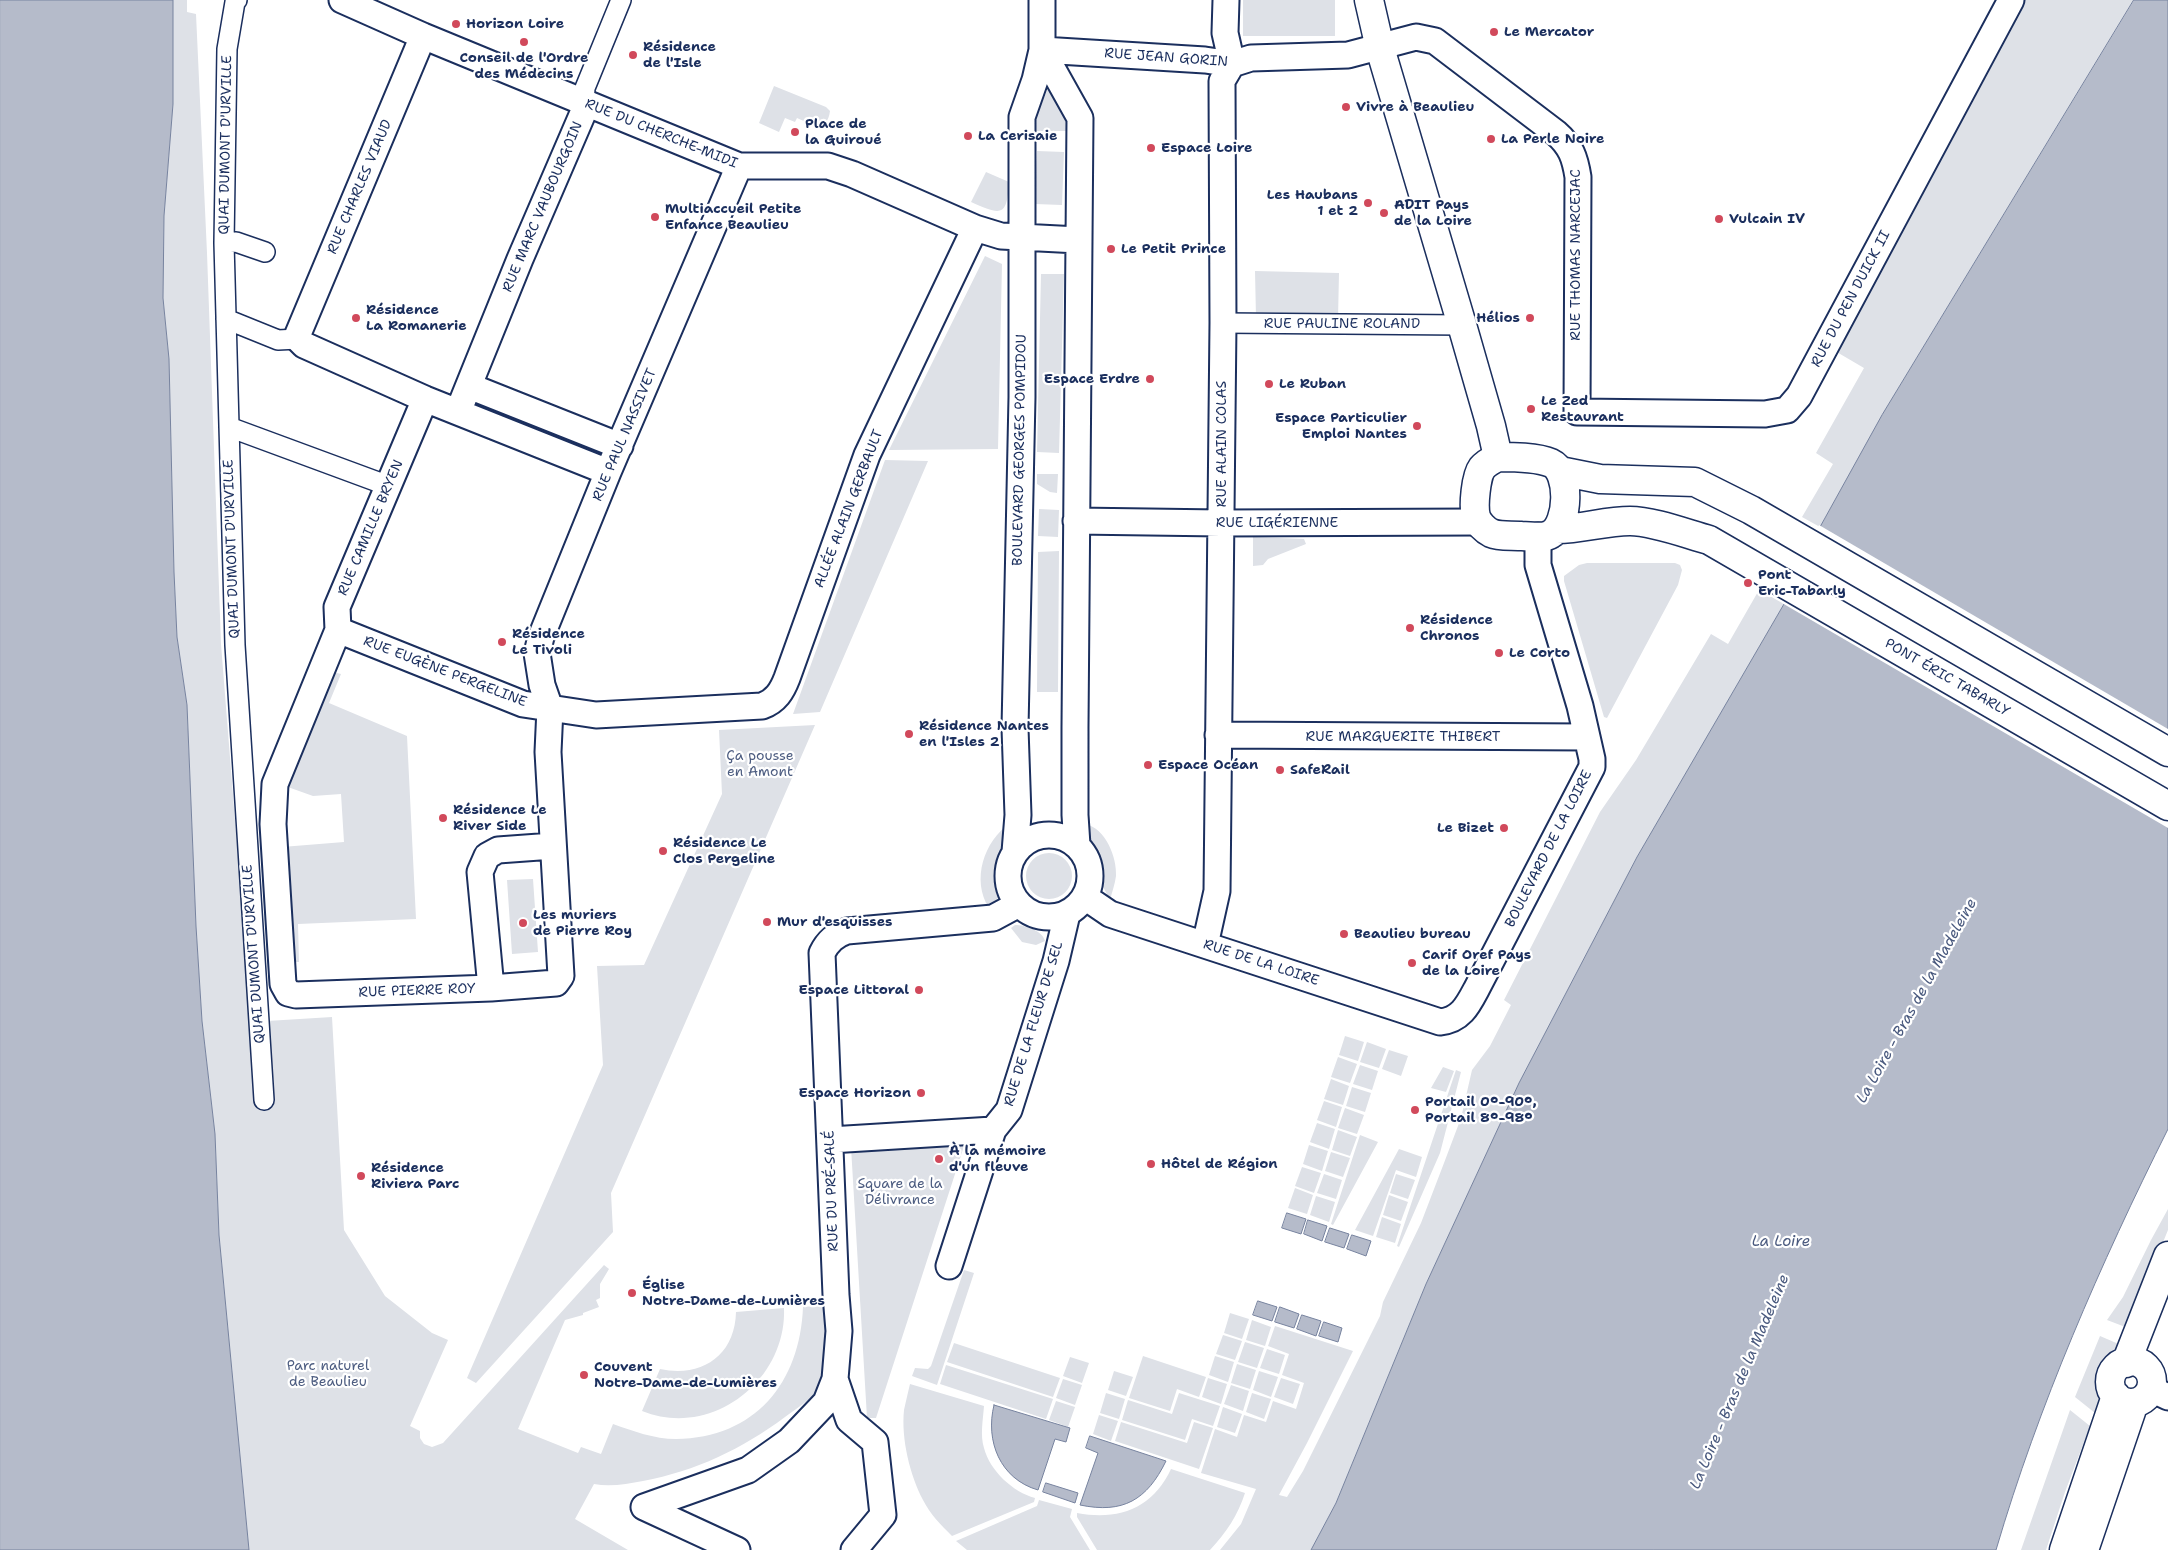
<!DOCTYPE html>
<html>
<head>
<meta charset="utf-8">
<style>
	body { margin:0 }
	canvas { display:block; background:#fff }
</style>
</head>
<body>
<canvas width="2168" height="1550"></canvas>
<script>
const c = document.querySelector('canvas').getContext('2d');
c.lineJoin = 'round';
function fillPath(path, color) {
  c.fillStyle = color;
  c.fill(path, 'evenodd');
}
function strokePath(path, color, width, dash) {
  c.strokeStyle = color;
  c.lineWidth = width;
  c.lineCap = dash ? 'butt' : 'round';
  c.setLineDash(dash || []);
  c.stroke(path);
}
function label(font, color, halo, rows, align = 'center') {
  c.font = font + ' "Shantell Sans",sans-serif';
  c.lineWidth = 4.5;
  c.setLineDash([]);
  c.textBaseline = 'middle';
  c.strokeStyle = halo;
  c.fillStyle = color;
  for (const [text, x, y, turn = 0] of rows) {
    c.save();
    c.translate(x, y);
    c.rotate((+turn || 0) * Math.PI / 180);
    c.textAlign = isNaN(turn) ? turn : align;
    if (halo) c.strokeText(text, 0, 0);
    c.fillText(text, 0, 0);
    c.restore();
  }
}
const green = new Path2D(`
	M173,0H187V12L196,14L207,253L221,644L251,1022L332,1017L344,1230L385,1296L432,1333L448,1340L410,1426L420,1431V1438L424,1444L432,1447L443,1443L604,1265L609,1269L600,1284V1298L596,1300L599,1307L583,1313V1315L565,1320L518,1429L578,1453L581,1447L601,1454L613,1424C633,1431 654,1439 676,1439C755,1438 800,1383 803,1307L825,1305C826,1319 832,1364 827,1374C819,1394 802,1405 785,1417C742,1449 696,1471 643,1481C627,1484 610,1487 594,1484L575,1519L628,1550H249L219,1235L215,1134L202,1021L196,926L187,705L177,637L174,572L169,359L163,298L164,216L173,104Z
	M1243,0H1335V36H1243Z
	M2023,0H2134L1897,390L1820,527L1802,517L1833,464L1816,453L1864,368L1835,351Z
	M1051,81L1071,131H1030Z
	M774,86L826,107L830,111C827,134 811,124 797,118L795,122L785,118L779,132L759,123Z
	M1037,151L1064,152L1062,205L1035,204Z
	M986,172L1009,182C1007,218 1001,215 971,202Z
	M985,256L1002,264L998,449L889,450Z
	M1255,271L1339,273L1338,319L1256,318Z
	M1041,274H1064L1059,453L1037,452Z
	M885,460L928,461L820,712L793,714Z
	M1037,474H1058L1057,493L1050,492L1037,484Z
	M1039,509L1059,510L1058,537L1038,536Z
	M1253,537L1304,539L1306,544L1268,559L1263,565L1253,566Z
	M1059,551L1058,692H1037L1038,552Z
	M1587,563H1675L1680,565L1682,570L1678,585L1607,718L1604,717L1564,581V576L1579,565Z
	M1759,590L1784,604L1637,857L1519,1083L1426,1284L1336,1503L1311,1550H1220L1241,1524L1256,1489L1201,1473L1215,1429L1237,1437L1244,1415L1266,1422L1273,1401L1296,1409L1304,1383L1282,1375L1289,1354L1268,1346L1275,1326L1353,1351L1307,1443L1279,1495L1287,1497L1303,1471L1380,1316L1383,1302L1421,1223L1444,1163L1461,1118L1472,1070L1490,1046L1511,1005L1504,1000L1600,812L1636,760L1711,634L1728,644Z
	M333,672L341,674L329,703L407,736L416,919L298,924L299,962H288L282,847L344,842L341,794L313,796L285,786Z
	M815,725L611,1193L613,1232L476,1383L467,1378L603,1065L597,966L644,965L722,794L719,730Z
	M1010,823L1007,841L1000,865L999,897L989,908C971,880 984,841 1010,823Z
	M1085,824C1106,828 1117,858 1116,876C1115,884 1112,892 1110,900L1100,881L1097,864L1088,844Z
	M1026 876a23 23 0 1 1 46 0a23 23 0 1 1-46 0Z
	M533,879L538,952L512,954L507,880Z
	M1015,925C1025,925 1043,931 1045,941L1036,945L1022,942L1011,928Z
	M1345,1036L1364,1042L1358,1061L1339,1055Z
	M1367,1042L1386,1049L1379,1068L1360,1062Z
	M1389,1050L1408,1056L1401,1076L1382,1069Z
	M1338,1057L1357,1064L1350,1083L1331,1077Z
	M1360,1065L1378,1071L1372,1090L1353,1084Z
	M1443,1067L1454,1071L1446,1092L1431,1088Z
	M1456,1070L1461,1072L1440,1153L1399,1247L1397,1246Z
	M1331,1079L1349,1086L1343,1105L1324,1099Z
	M1352,1087L1371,1093L1365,1112L1346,1106Z
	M1324,1101L1342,1107L1336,1127L1317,1120Z
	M1345,1108L1364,1115L1357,1134L1338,1128Z
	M1317,1123L1335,1129L1329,1149L1310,1142Z
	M1338,1130L1357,1137L1350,1156L1332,1150Z
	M1360,1135L1378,1142L1333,1225L1331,1224Z
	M966,1140L876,1418H867L851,1147Z
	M1309,1145L1328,1151L1322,1171L1303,1164Z
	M1399,1149L1422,1157L1416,1177L1396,1170L1373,1236L1355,1230Z
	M1331,1152L1350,1158L1343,1177L1325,1171Z
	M1302,1167L1321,1173L1314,1193L1295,1186Z
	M1324,1174L1342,1180L1336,1199L1317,1193Z
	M1396,1174L1415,1180L1408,1199L1390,1193Z
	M1295,1188L1313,1195L1307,1214L1288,1208Z
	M1389,1195L1408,1202L1401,1221L1383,1215Z
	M1316,1196L1335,1202L1329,1222L1310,1215Z
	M2168,1209V1230L2128,1328L2107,1320L2123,1297L2151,1240Z
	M1382,1217L1401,1224L1395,1243L1376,1237Z
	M964,1270L974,1273L937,1385L912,1376L915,1368L928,1369L931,1366Z
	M784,1308C787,1381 711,1439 642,1411L660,1369C701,1378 735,1356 736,1312Z
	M1230,1313L1249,1319L1242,1339L1224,1333Z
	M1252,1320L1271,1327L1265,1346L1246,1340Z
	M1223,1335L1242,1341L1235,1360L1216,1354Z
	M2100,1336L2121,1345L2115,1358L2108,1365L2104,1381L2105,1389L2095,1413L2075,1397Z
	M1245,1342L1264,1348L1257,1368L1238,1362Z
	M954,1343L1060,1378L1053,1397L947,1362Z
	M1267,1349L1285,1355L1279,1374L1260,1368Z
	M1143,1356L1206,1377L1199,1397L1177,1389L1170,1411L1129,1398Z
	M1215,1356L1234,1362L1228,1382L1209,1375Z
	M1070,1357L1089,1363L1082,1383L1063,1376Z
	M1237,1364L1256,1370L1250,1389L1231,1383Z
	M946,1365L1053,1399L1046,1419L940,1384Z
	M1114,1371L1133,1377L1126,1396L1108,1390Z
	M1259,1371L1278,1377L1271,1397L1253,1390Z
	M1208,1378L1227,1384L1221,1404L1202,1397Z
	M1281,1378L1300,1384L1293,1404L1274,1397Z
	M1063,1379L1082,1385L1075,1405L1056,1398Z
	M910,1384L984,1406C983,1420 980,1435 984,1448C990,1471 1013,1492 1035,1498L1034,1502L952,1536C941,1525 930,1514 923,1500C910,1475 901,1439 904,1410C906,1401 908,1392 910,1384Z
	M1231,1385L1249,1391L1243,1411L1224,1404Z
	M1106,1393L1125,1399L1119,1419L1100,1413Z
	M1179,1393L1220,1406L1213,1426L1192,1419L1185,1440L1122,1420L1128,1400L1172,1414Z
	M1252,1393L1271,1399L1264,1419L1246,1412Z
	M1056,1401L1075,1407L1068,1427L1049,1420Z
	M1223,1407L1242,1414L1235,1433L1217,1427Z
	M2070,1410L2090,1426L2065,1492L2046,1550H2021Z
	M1099,1415L1118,1421L1111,1441L1093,1434Z
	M1121,1422L1187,1443L1194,1422L1213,1428L1199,1469L1115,1441Z
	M1171,1469L1245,1493C1238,1515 1226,1533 1210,1550H1097L1077,1517V1513C1119,1521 1153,1508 1171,1469Z
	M1039,1500L1072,1509L1070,1517L1090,1550H967L956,1541L1037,1506Z`);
const water = new Path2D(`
	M0,0H173V104L164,216L163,298L169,359L174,572L177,637L187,705L196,926L202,1021L215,1134L219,1235L249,1550H0Z
	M2134,0H2168V1129C2100,1265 2039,1404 1996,1550H1311L1336,1503L1426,1284L1519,1083L1637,857L1784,604L1820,527L1882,415Z
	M1287,1213L1306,1219L1301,1234L1282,1228Z
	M1308,1220L1327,1226L1322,1241L1304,1234Z
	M1330,1228L1349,1234L1344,1248L1325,1242Z
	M1352,1235L1371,1241L1366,1256L1347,1249Z
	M1258,1301L1277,1307L1272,1321L1253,1315Z
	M1280,1307L1299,1314L1294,1328L1275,1322Z
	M1302,1315L1321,1321L1316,1336L1297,1329Z
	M1324,1322L1342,1328L1338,1342L1319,1336Z
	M994,1405L1070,1428L1066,1442L1055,1439L1038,1490C1000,1479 985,1441 994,1405Z
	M1090,1436L1166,1461C1147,1500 1123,1514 1080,1505L1098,1453L1086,1448Z
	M1046,1483L1078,1493L1075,1503L1043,1492Z`);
const pier = new Path2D(`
	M1819,525L2168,729V828L1782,603Z`);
const pedestrian = new Path2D(`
	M237,0L235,2L227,49L224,243L235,645L264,1100
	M584,103L585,88L621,0
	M224,243L236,242L265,252
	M226,319L278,340L298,339
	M1223,323L1462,325
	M229,427L378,482`);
const minor = new Path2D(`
	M342,0L423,36L739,166H828L852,174L975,228L1001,236L1078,240
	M1226,0L1225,33L1232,64
	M423,36L298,334V339L304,345L425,399L608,472
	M1042,50L1205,60L1232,64L1251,58L1348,55L1416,37L1435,41L1556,133C1571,146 1575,158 1578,177L1577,412L1765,414L1787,410L1799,396L2011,0
	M1042,50L1080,118L1075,727V815L1077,845
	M469,386L620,446
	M425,399L337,607L338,630L275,784L273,824L283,984L288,993L296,995L491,988L556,983L561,976L548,752L550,708L542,685L537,653L541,637L608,472L739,166
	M458,412L520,259L583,113L584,103
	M1076,521L1221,523L1478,522
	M338,630L523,704L596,715L762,706C776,701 782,691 787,678L867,455L975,228
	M1218,735L1587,737
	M1008 876a41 41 0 1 1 82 0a41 41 0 1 1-82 0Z
	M1015,852L1018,815L1015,728L1022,397V117L1035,80L1042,50V0
	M1085,897L1110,914L1440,1022C1461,1020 1468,1005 1477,988L1592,767V759L1580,706L1538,565V536
	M1205,945L1217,891L1223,323L1222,81L1232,64
	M491,988L480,872L487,856L498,850L553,846
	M830,1140L993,1130
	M949,1266L993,1130L1009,1110L1056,961L1067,914
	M835,1379L849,1420L875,1442L883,1515L854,1550
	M2151,1389L2168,1397
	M737,1550L644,1507L748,1470L789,1441L826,1402L835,1379L839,1331L836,1295L822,953C828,941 835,935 847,931L993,918L1019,904`);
const tertiary = new Path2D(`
	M1369,0L1380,48L1462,325L1491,426L1498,457
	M1498,457C1512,457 1537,457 1551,463C1571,472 1569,524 1551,534C1543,539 1531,536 1521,536C1512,535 1500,537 1491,533C1485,530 1478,523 1476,517C1473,506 1476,476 1482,468C1486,463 1492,460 1498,457Z
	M1560,471L1600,479L1695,482L1751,510L2168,752
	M1557,529C1582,529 1605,521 1630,521C1653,521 1687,534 1709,540L2168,806`);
const primary = new Path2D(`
	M2110 1382a21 21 0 1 1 42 0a21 21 0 1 1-42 0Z
	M2126,1363L2168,1256
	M2064,1550L2116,1396
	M2084,1550L2134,1403`);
const markers = [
	[456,24,5,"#d1495b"],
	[1494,32,5,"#d1495b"],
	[524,42,5,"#d1495b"],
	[633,55,5,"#d1495b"],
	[1346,107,5,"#d1495b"],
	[795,132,5,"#d1495b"],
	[968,136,5,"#d1495b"],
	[1491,139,5,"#d1495b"],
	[1151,148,5,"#d1495b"],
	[1368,203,5,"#d1495b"],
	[1384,213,5,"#d1495b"],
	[655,217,5,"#d1495b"],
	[1719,219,5,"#d1495b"],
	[1111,249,5,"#d1495b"],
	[356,318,5,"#d1495b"],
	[1530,318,5,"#d1495b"],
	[1150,379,5,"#d1495b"],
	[1269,384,5,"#d1495b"],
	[1531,409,5,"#d1495b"],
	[1417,426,5,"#d1495b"],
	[1748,583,5,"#d1495b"],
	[1410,628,5,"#d1495b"],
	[502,642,5,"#d1495b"],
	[1499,653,5,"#d1495b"],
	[909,734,5,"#d1495b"],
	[1148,765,5,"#d1495b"],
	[1280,770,5,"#d1495b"],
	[443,818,5,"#d1495b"],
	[1504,828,5,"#d1495b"],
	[663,851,5,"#d1495b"],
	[767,922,5,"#d1495b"],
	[523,923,5,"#d1495b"],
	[1344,934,5,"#d1495b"],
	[1412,963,5,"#d1495b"],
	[919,990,5,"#d1495b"],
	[921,1093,5,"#d1495b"],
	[1415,1110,5,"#d1495b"],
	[939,1159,5,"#d1495b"],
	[1151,1164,5,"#d1495b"],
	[361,1176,5,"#d1495b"],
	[632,1293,5,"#d1495b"],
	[584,1375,5,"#d1495b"]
];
const poiNames = [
	["Horizon Loire",466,24],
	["Le Mercator",1504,32],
	["Résidence",643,47],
	["de l'Isle",643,63],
	["Conseil de l'Ordre",524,58,"center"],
	["des Médecins",524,74,"center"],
	["Vivre à Beaulieu",1356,107],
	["Place de",805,124],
	["la Guiroué",805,140],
	["La Cerisaie",978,136],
	["La Perle Noire",1501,139],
	["Espace Loire",1161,148],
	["Les Haubans",1358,195,"right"],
	["1 et 2",1358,211,"right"],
	["ADIT Pays",1394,205],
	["de la Loire",1394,221],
	["Multiaccueil Petite",665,209],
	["Enfance Beaulieu",665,225],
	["Vulcain IV",1729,219],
	["Le Petit Prince",1121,249],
	["Résidence",366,310],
	["La Romanerie",366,326],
	["Hélios",1520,318,"right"],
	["Espace Erdre",1140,379,"right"],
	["Le Ruban",1279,384],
	["Le Zed",1541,401],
	["Restaurant",1541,417],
	["Espace Particulier",1407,418,"right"],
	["Emploi Nantes",1407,434,"right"],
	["Pont",1758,575],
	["Eric-Tabarly",1758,591],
	["Résidence",1420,620],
	["Chronos",1420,636],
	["Résidence",512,634],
	["Le Tivoli",512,650],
	["Le Corto",1509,653],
	["Résidence Nantes",919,726],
	["en l'Isles 2",919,742],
	["Espace Océan",1158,765],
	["SafeRail",1290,770],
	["Résidence Le",453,810],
	["River Side",453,826],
	["Le Bizet",1494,828,"right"],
	["Résidence Le",673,843],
	["Clos Pergeline",673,859],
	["Les muriers",533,915],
	["de Pierre Roy",533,931],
	["Mur d'esquisses",777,922],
	["Beaulieu bureau",1354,934],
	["Carif Oref Pays",1422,955],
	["de la Loire",1422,971],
	["Espace Littoral",909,990,"right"],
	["Espace Horizon",911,1093,"right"],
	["Portail 0°-90°,",1425,1102],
	["Portail 8°-98°",1425,1118],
	["À la mémoire",949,1151],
	["d'un fleuve",949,1167],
	["Hôtel de Région",1161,1164],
	["Résidence",371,1168],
	["Riviera Parc",371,1184],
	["Église",642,1285],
	["Notre-Dame-de-Lumières",642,1301],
	["Couvent",594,1367],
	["Notre-Dame-de-Lumières",594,1383]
];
const streetNames = [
	["RUE JEAN GORIN",1166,58,4],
	["RUE DU CHERCHE-MIDI",661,134,22],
	["QUAI DUMONT D'URVILLE",226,145,-89],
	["RUE CHARLES VIAUD",360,187,-67],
	["RUE MARC VAUBOURGOIN",543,207,-67],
	["RUE THOMAS NARCEJAC",1576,255,-90],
	["RUE DU PEN DUICK II",1851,299,-62],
	["RUE PAULINE ROLAND",1342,324],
	["RUE PAUL NASSIVET",625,435,-67],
	["RUE ALAIN COLAS",1222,444,-90],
	["BOULEVARD GEORGES POMPIDOU",1020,450,-89],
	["ALLÉE ALAIN GERBAULT",849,509,-69],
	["RUE LIGÉRIENNE",1277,523],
	["RUE CAMILLE BRYEN",371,528,-67],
	["QUAI DUMONT D'URVILLE",232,549,-92],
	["RUE EUGÈNE PERGELINE",445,672,21],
	["PONT ÉRIC TABARLY",1947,678,30],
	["RUE MARGUERITE THIBERT",1403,737],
	["BOULEVARD DE LA LOIRE",1549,849,-63],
	["QUAI DUMONT D'URVILLE",254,954,-94],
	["RUE DE LA LOIRE",1261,963,18],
	["RUE PIERRE ROY",417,991,-2],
	["RUE DE LA FLEUR DE SEL",1034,1024,-73],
	["RUE DU PRÉ-SALÉ",832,1191,-92]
];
const parkNames = [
	["Ça pousse",760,756],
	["en Amont",760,772],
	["Square de la",900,1184],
	["Délivrance",900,1200],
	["Parc naturel",328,1366],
	["de Beaulieu",328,1382]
];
const waterNames = [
	["La Loire - Bras de la Madeleine",1917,1001,-61],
	["La Loire",1781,1242],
	["La Loire - Bras de la Madeleine",1740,1382,-67]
];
fillPath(green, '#dee1e7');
fillPath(water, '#b5bbca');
strokePath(water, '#77839f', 1);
fillPath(pier, '#fff');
strokePath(pedestrian, '#1b2f5e', 22);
strokePath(minor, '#1b2f5e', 29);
strokePath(tertiary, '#1b2f5e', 31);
strokePath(primary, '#1b2f5e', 31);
strokePath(pedestrian, '#fff', 19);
strokePath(minor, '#fff', 25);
strokePath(tertiary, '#fff', 28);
strokePath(primary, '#fff', 28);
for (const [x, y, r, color] of markers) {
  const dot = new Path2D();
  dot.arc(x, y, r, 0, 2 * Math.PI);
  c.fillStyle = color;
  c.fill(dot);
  strokePath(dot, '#fff', 2);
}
label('bold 14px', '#1b2f5e', '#fff', poiNames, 'left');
label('14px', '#1b2f5e', '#fff', streetNames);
label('14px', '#4c5c80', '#fff', parkNames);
label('italic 15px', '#49597e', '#fff', waterNames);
</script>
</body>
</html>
